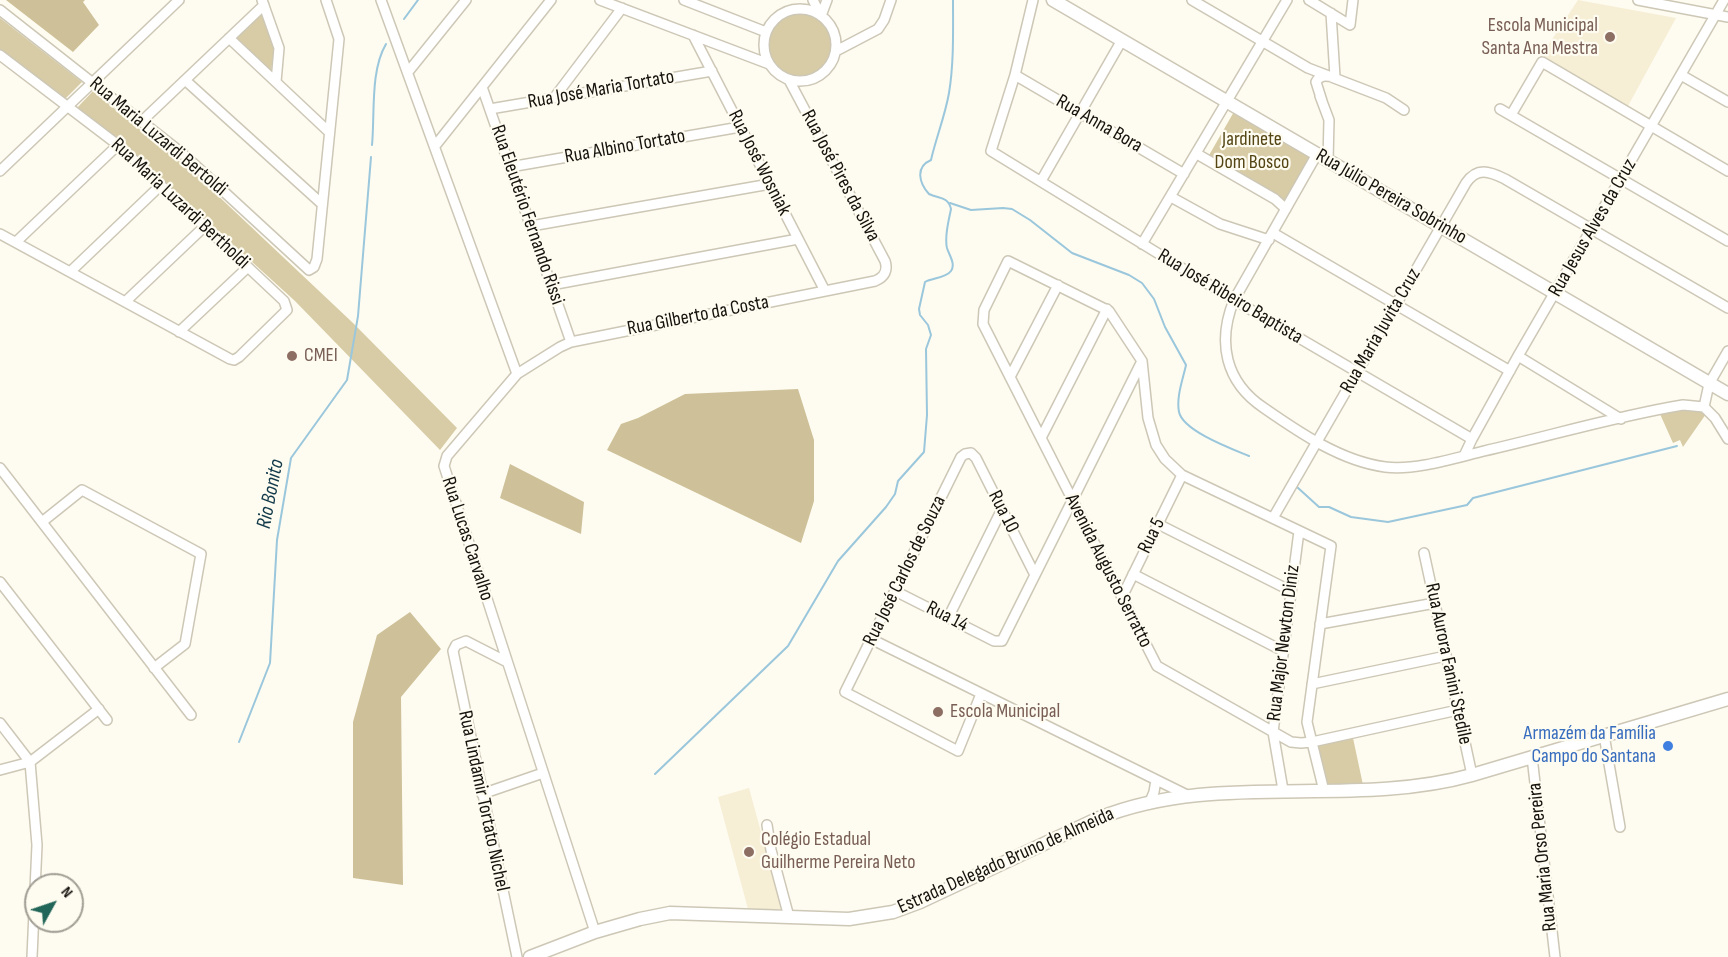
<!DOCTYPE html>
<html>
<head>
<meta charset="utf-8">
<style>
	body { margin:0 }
	#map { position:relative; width:1728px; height:957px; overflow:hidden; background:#fefbf0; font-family:"Sofia Sans Condensed",sans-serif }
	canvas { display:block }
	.north { position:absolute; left:24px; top:873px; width:60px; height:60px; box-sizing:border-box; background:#fefbf0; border:2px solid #a19e95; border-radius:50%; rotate:50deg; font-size:16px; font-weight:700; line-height:24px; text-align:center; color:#15130d }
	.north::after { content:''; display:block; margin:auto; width:21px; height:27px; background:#216658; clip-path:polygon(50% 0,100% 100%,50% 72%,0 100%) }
</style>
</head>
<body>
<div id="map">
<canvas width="1728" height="957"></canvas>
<div class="north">N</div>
</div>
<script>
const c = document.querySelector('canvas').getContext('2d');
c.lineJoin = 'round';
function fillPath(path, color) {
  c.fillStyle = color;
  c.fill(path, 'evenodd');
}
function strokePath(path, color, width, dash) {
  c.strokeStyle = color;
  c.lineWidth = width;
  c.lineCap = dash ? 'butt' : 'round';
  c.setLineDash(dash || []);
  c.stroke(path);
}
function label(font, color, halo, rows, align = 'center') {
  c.font = font + ' "Sofia Sans Condensed",sans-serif';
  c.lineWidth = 4.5;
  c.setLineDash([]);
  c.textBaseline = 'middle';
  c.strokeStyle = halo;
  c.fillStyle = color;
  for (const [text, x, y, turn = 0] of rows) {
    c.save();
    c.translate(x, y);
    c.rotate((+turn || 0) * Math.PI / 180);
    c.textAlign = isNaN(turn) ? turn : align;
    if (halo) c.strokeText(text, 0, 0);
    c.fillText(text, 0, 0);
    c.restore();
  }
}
const built = new Path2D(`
	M1578,0L1676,18L1628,106L1541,56Z
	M749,788L782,909H748L718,797Z`);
const green = new Path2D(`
	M262,14L274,49L271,72L236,39Z
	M768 46a32 32 0 1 1 64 0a32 32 0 1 1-64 0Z
	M0,18L82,82L64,100L0,49Z
	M93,91L195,174L353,323L457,428L440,450L295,301L119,141L77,108Z
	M1235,110L1313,156L1286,203L1208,157Z
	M1692,409L1706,414L1683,447L1680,440L1673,443L1660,414Z
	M1353,738L1363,785L1327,786L1318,746Z`);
const forest = new Path2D(`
	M6,0H85L83,2L99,25L73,52Z
	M798,389L814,440V501L801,543L607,450L621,424L638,418L685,394Z
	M510,464L584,502L581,534L500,498Z
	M410,612L441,649L401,697L403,885L353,878V722L377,635Z`);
const stream = new Path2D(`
	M404,19L418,0
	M372,145C375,114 370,71 386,44
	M950,203L971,210L1003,208L1012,209L1030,220L1072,253L1129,275L1142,283L1154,299L1165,327L1186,365C1183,379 1176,397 1179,412C1183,431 1232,449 1249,456
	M1297,487L1319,507H1329L1351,517L1388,522L1467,505L1473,498L1677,446
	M239,742L270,663L277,540L291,458L347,380L358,316L371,157
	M655,774L788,646L838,561L886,507L895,494L898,481L924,452L927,415L926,349L931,335L928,325L920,315L919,309L925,282C932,278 946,278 951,271C956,264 949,255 947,248C944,236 949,220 951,209C948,196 939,199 929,194C919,183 915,167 931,160C936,138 945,116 949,93C954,63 953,31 953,0`);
const minor = new Path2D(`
	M262,0L279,48L276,82
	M381,0L517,374L447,456L444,466L595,932
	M600,0L769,64
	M684,0L766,32
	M813,0L821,16
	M1033,0L1015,75L991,151L1234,300L1472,439
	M1192,0L1308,68L1386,98L1404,110
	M1309,0L1350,25L1353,0
	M1638,0L1728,17
	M764 45a36 36 0 1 1 72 0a36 36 0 1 1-72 0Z
	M0,10L183,154L309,270L314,267L317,259L339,39L326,0
	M821,16L827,0
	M693,35L825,291
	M229,38L329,132
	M836,51L878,29L884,20L891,0
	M0,55L118,145L284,301L287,310L239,357L234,360L230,359L0,234
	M408,72L466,0
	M1015,75L1184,174
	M1681,75L1728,102
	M185,80L322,204
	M482,87L571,342
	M1320,96L1329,120L1328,161
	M554,98L622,8
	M1322,101L1316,82C1320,74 1327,76 1335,77L1331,13
	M490,109L712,71
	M1500,109L1728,241
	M1511,115L1542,62L1728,171
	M142,121L264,5
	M435,146L551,0
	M1197,154L1275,199L1286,209
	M1317,154L1234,300C1217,342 1225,382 1264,408C1300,433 1341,461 1385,467C1415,471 1455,458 1484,451C1550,436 1616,416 1683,405L1704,407L1715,418L1728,439
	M510,167L740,127
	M0,171L179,0
	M1041,181L1122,40
	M1171,197L1220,224L1269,240
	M531,226L770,184
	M1273,233L1510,371
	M16,242L118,145
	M1142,244L1287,0
	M70,272L161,185
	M551,285L798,239
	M125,302L205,226
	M179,332L248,267
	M1518,356L1621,419
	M517,374L560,347L571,342L875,281C885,277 888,270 885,261L789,80
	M1010,377L1058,285
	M1704,407L1709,384L1728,351
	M1041,438L1107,309
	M1464,456L1472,439L1518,356L1724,0
	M0,468L191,715
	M1273,518L1466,183C1477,167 1489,171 1505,179L1728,308
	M42,522L82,490L201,554L185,644L154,668
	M1158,524L1291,591
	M1424,553L1472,775
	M1133,574L1283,651
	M0,582L107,720
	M895,591L994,641H1002L1142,361
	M1122,597L1182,475
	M948,618L1002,509
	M1320,624L1435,603
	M871,639L1189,796
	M507,662L466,641L456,645L453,651L517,957
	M1312,684L1446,656
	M981,694L958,751L845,692L961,457L965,454L971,453L976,458L1035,575
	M0,723L30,762L37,845L32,957
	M1604,735L1620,827
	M1532,757L1555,957
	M0,770L30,762L99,709
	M1283,790L1273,732L1299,531
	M1324,791L1307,722L1331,546L1182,475L1165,459L1156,445L1148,418L1142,361L1109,311L1008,261L984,310L983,324L1157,666L1291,742L1301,743L1312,742L1458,710
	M482,794L543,773
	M1149,804L1154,792L1156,780
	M767,825L771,850L789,917`);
const major = new Path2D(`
	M1053,0L1728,394
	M530,957L595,932L640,919L670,913L849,919L893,912L920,902L1099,818C1218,770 1350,809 1472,775L1728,699`);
const markers = [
	[1610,37,6,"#8d6e63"],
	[292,356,6,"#8d6e63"],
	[938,712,6,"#8d6e63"],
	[1668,746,6,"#3f7fe0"],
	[749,852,6,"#8d6e63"]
];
const educationNames = [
	["Escola Municipal",1598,26,"right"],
	["Santa Ana Mestra",1598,49,"right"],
	["CMEI",304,356],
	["Escola Municipal",950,712],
	["Colégio Estadual",761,840],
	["Guilherme Pereira Neto",761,863]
];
const streetNames = [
	["Rua José Maria Tortato",601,90,-10],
	["Rua Anna Bora",1099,124,30],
	["Rua Maria Luzardi Bertoldi",158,137,40],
	["Rua Albino Tortato",625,147,-10],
	["Rua José Wosniak",759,163,63],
	["Rua José Pires da Silva",840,176,62],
	["Rua Júlio Pereira Sobrinho",1391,197,30],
	["Rua Maria Luzardi Bertholdi",180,204,43],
	["Rua Eleutério Fernando Rissi",527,215,71],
	["Rua Jesus Alves da Cruz",1593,228,-60],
	["Rua José Ribeiro Baptista",1230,297,31],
	["Rua Gilberto da Costa",698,316,-11],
	["Rua Maria Juvita Cruz",1381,331,-60],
	["Rua 10",1003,512,63],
	["Rua 5",1152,536,-64],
	["Rua Lucas Carvalho",467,539,72],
	["Rua José Carlos de Souza",905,571,-64],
	["Avenida Augusto Serratto",1108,571,63],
	["Rua 14",947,617,27],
	["Rua Major Newton Diniz",1284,643,-83],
	["Rua Aurora Fanini Stedile",1448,664,78],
	["Rua Lindamir Tortato Nichel",483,801,78],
	["Rua Maria Orso Pereira",1543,857,-96],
	["Estrada Delegado Bruno de Almeida",1006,861,-24]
];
const parkNames = [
	["Jardinete",1252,140],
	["Dom Bosco",1252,163]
];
const shopNames = [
	["Armazém da Família",1656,734],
	["Campo do Santana",1656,757]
];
const waterNames = [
	["Rio Bonito",271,494,-79]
];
fillPath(built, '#f6eed5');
fillPath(green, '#d8cca6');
fillPath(forest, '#cec199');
strokePath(stream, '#9ac7dc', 2);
strokePath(minor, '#cdc7b6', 12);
strokePath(major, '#cdc7b6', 15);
strokePath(minor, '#fff', 9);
strokePath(major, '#fff', 12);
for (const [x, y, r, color] of markers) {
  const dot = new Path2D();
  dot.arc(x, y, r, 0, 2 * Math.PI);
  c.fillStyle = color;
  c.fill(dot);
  strokePath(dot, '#fefbf0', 2);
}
label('20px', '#785e54', '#fefbf0', educationNames, 'left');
label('20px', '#15130d', '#fefbf0', streetNames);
label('20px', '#544514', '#fefbf0', parkNames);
label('20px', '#366cbe', '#fefbf0', shopNames, 'right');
label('italic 21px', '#123a4a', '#fefbf0', waterNames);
</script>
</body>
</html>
